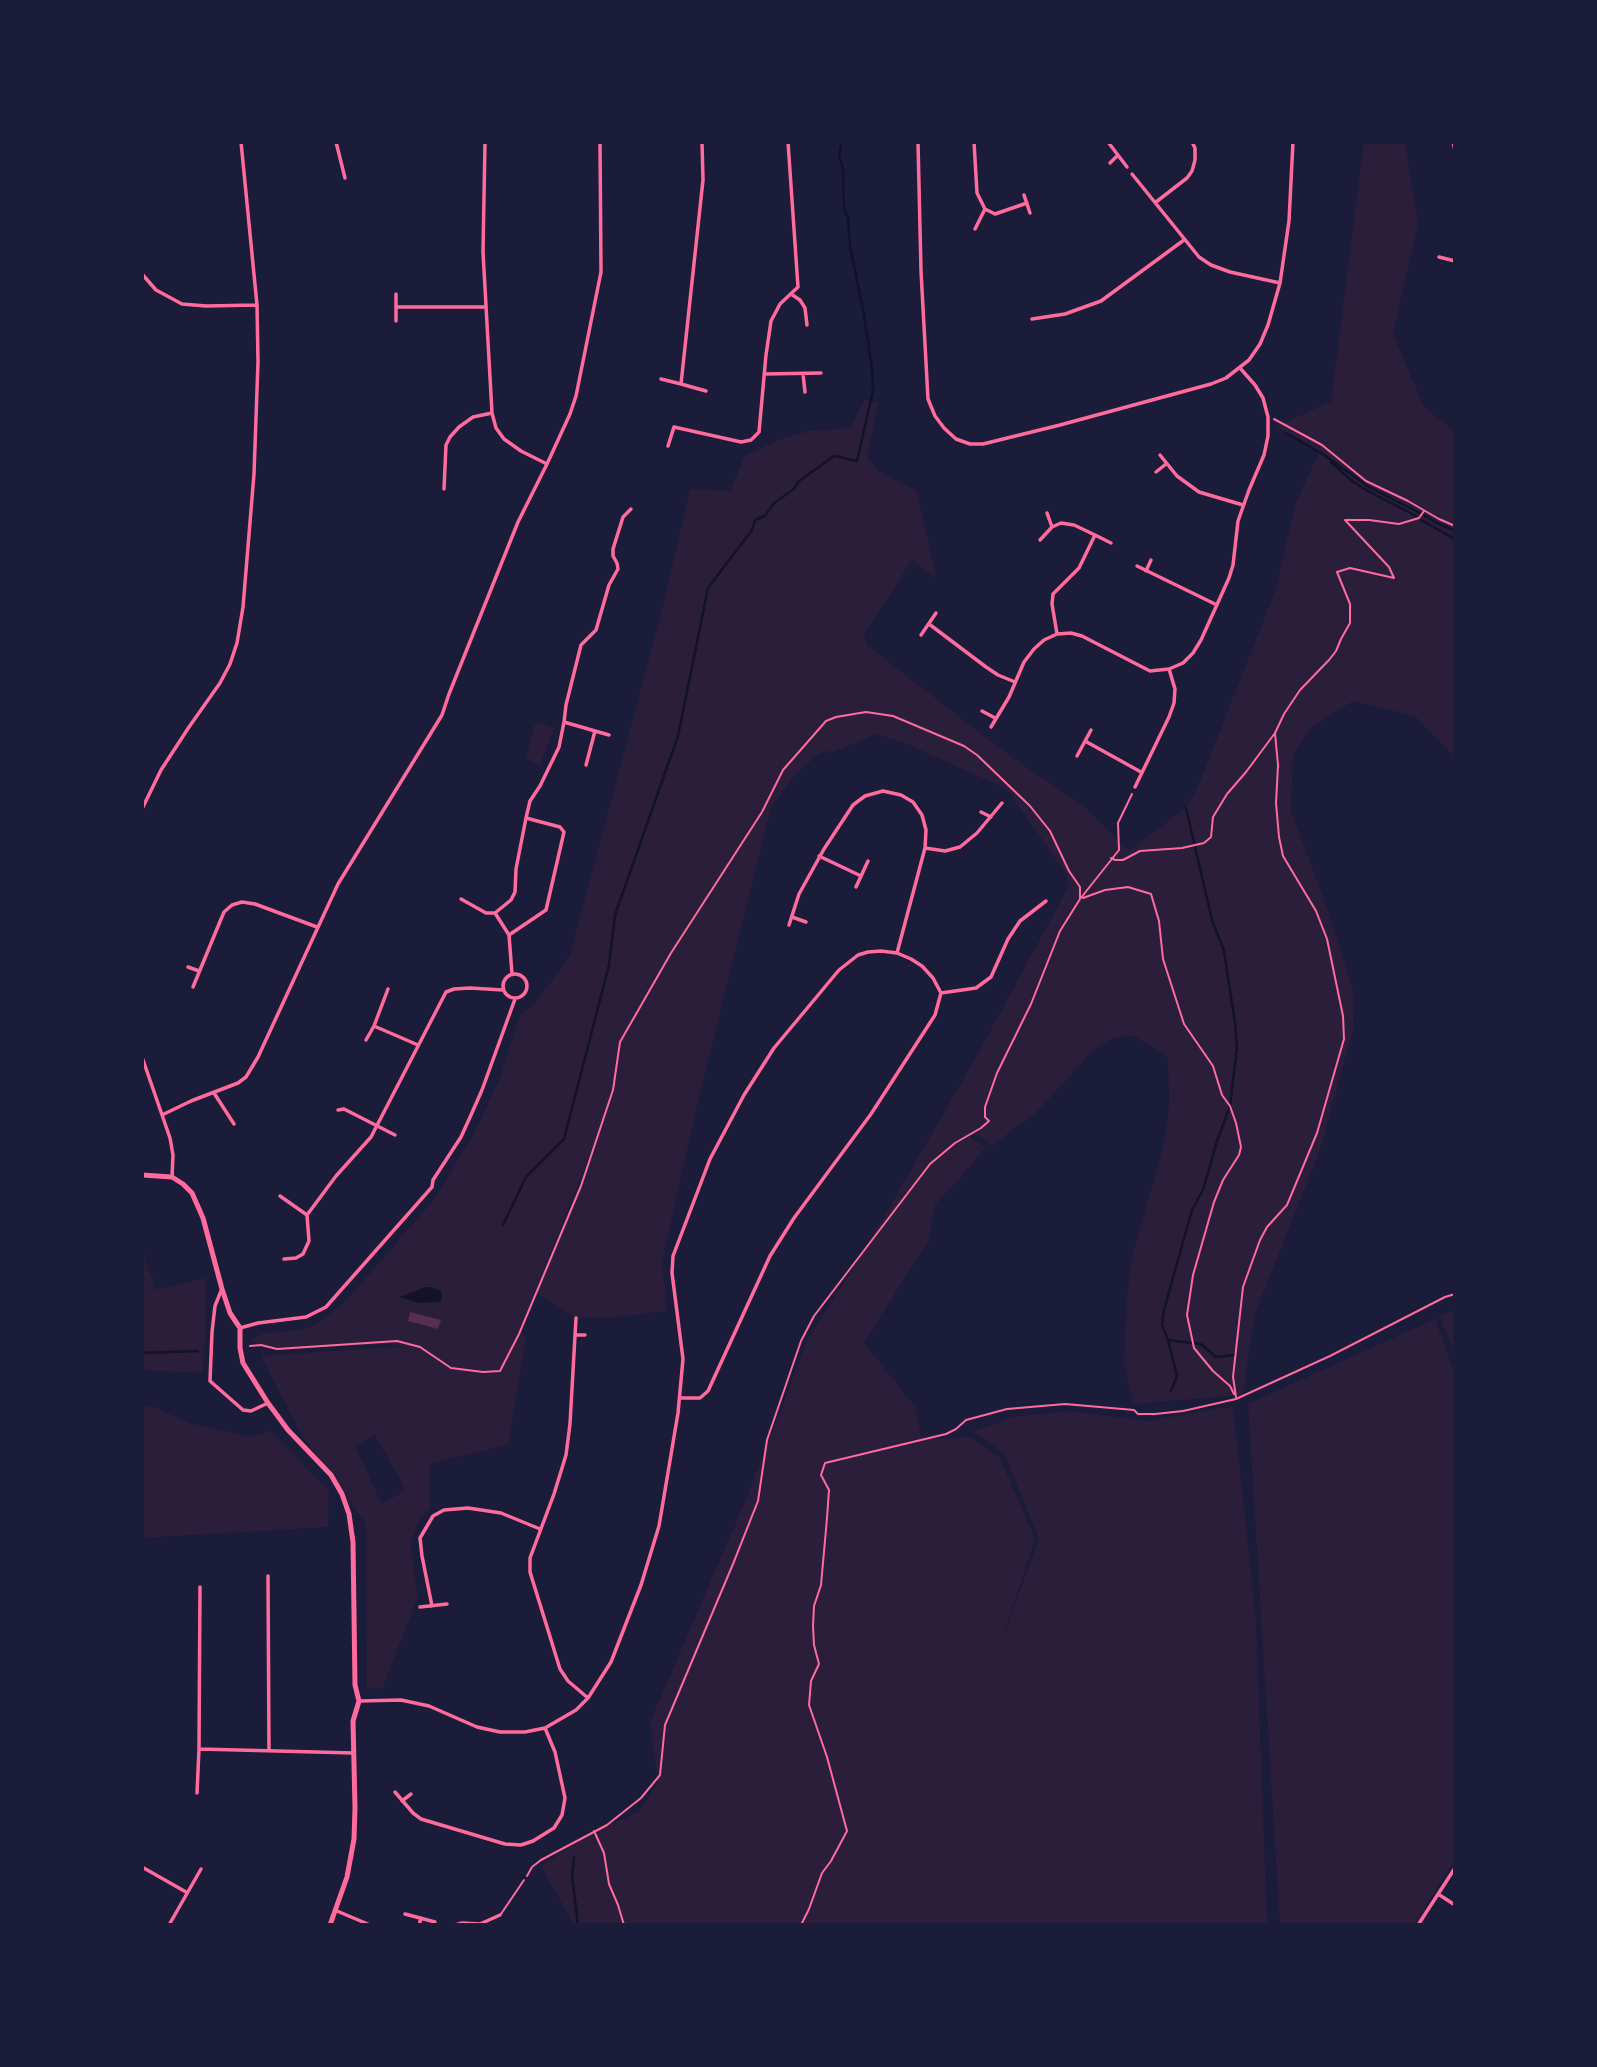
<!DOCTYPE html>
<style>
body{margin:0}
#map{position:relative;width:1597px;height:2067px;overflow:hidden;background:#1b1b3a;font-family:Poppins,sans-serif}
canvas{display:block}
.frame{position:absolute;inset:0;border:144px solid #1b1b3a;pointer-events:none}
</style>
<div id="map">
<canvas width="1597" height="2067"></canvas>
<div class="frame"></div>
</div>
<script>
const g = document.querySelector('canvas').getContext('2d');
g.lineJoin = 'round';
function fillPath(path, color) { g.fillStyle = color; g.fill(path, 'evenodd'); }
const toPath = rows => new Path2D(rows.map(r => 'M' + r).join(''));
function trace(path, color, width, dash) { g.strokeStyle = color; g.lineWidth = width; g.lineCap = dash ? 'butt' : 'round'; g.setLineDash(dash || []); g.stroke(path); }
fillPath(toPath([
 [1364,142,1405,142,1418,224,1393,334,1424,407,1455,432,1455,758,1415,716,1353,701,1309,729,1293,756,1291,811,1328,910,1354,993,1353,1029,1320,1150,1254,1316,1243,1395,1133,1404,1124,1363,1127,1297,1132,1257,1161,1155,1168,1119,1169,1097,1168,1057,1134,1036,1116,1037,1094,1049,1039,1110,993,1145,975,1134,970,1137,986,1148,935,1205,929,1240,864,1342,915,1407,922,1440,970,1437,1000,1458,1035,1539,998,1651,1039,1539,1004,1453,973,1432,1013,1417,1071,1411,1147,1421,1233,1406,1256,1621,1267,1925,574,1925,541,1866,594,1831,639,1812,658,1783,650,1722,745,1502,808,1339,863,1253,975,1059,1069,886,1066,874,1007,789,907,744,877,734,831,753,831,750,819,754,794,775,771,808,701,1089,662,1261,667,1311,617,1317,576,1318,536,1293,593,1149,597,1149,593,1147,511,1350,521,1330,526,1340,508,1445,429,1464,430,1508,418,1523,410,1544,418,1597,382,1689,367,1688,366,1524,301,1434,261,1356,389,1347,411,1348,391,1344,277,1349,249,1341,261,1334,299,1330,315,1325,345,1302,432,1202,474,1134,501,1075,521,1013,535,1004,570,955,663,606,690,489,730,491,745,456,781,439,809,431,850,428,864,400,878,403,867,457,878,471,917,491,936,578,912,560,864,634,867,645,1006,753,1081,804,1129,851,1186,808,1197,789,1276,589,1295,505,1319,452,1276,426,1331,402],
 [375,1435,406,1490,382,1504,355,1446],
 [538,722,554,728,540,765,526,759,534,726],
 [142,1247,156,1290,206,1278,206,1332,202,1373,142,1370],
 [1455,1310,1455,1357,1440,1316],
 [1435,1319,1455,1374,1455,1862,1450,1867,1414,1925,1280,1925,1248,1404],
 [142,1405,159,1409,189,1423,251,1437,271,1431,329,1490,328,1527,142,1538]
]), '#2a1e3b');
fillPath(toPath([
 [426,1287,432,1287,441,1291,442,1296,440,1302,419,1303,400,1297]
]), '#12122b');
trace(toPath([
 [1286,433,1321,453],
 [1320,452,1369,487,1422,514,1437,523,1455,531],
 [1331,462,1352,481,1368,491,1416,516],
 [1421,520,1455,539],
 [503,1225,526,1177,564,1139,609,965,615,915,678,736,708,588,752,530,755,520,765,516,774,503,794,489,799,481,834,456,857,461,873,391,872,368,864,315,850,246,848,218,844,208,843,169,839,155,841,146],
 [1168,1340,1201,1344,1216,1357,1234,1355],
 [142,1353,198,1351],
 [1171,1391,1177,1376,1168,1340,1162,1325,1164,1310,1192,1210,1203,1190,1217,1141,1230,1106,1237,1048,1235,1023,1224,951,1212,920,1186,808],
 [574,1857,572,1875,578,1925]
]), '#12122b', 2.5);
fillPath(toPath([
 [410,1312,441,1320,438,1329,408,1321]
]), '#542f53');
trace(toPath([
 [1274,419,1322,445,1366,481,1408,501,1439,519,1455,526],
 [1275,733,1284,714,1300,690,1329,660,1336,651,1341,639,1350,623,1350,604,1337,572,1350,568,1394,578,1389,567,1345,520,1369,520,1399,524,1419,518,1424,511],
 [1111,858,1115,860,1123,860,1140,851,1182,848,1204,843,1211,837,1213,817,1227,794,1246,772,1275,733,1278,765,1276,803,1279,837,1283,856,1316,911,1327,939,1343,1016,1344,1039,1317,1133,1287,1205,1267,1227,1260,1240,1243,1287,1233,1377,1236,1397],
 [1083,898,1105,890,1128,887,1151,894,1159,921,1163,959,1184,1024,1213,1066,1222,1095,1230,1106,1236,1123,1241,1147,1239,1155,1223,1180,1214,1202,1193,1275,1187,1315,1194,1348,1213,1371,1230,1386,1234,1394],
 [250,1346,261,1345,277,1349,397,1341,420,1347,451,1368,483,1372,500,1371,519,1334,581,1186,613,1090,620,1042,671,953,762,812,783,770,826,721,836,717,866,712,893,716,964,746,977,755,1030,806,1050,831,1069,871,1080,887,1080,899],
 [594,1831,604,1853,609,1884,618,1905,624,1925],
 [527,1876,532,1867,541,1860,607,1825,641,1798,660,1775,665,1725,733,1564,758,1501,767,1440,801,1341,814,1316,930,1164,955,1143,981,1128,989,1121,985,1117,985,1107,997,1073,1031,1004,1060,931,1080,899,1119,850,1118,823,1132,794],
 [801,1925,809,1909,822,1873,831,1861,847,1831,827,1757,809,1705,811,1681,819,1664,814,1645,813,1626,814,1606,821,1585,827,1518,829,1490,821,1475,825,1463,946,1434,956,1429,966,1420,1007,1409,1065,1404,1134,1410,1138,1414,1155,1414,1183,1411,1236,1399,1330,1356,1445,1297,1455,1294]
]), '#ff6b9d', 2);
trace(toPath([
 [501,1914,524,1880]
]), '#ff6b9d', 2);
trace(toPath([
 [336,142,345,178],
 [485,142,483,252,492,413,496,428,504,439,521,451,547,464],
 [702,142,703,180,681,384,706,391],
 [918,142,921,271,928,399,935,416,944,428,956,439,970,444,983,444,1060,425,1211,384,1226,378,1249,360,1260,344,1268,325,1280,283,1289,221,1293,142],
 [974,142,977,193,985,209,995,214,1027,203],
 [1108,142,1127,167],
 [1453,142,1455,150],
 [1110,163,1118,155],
 [1132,174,1199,257,1211,265,1230,272,1280,283],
 [1024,195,1030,213],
 [1156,202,1187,178,1192,171,1195,160,1195,148,1192,142],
 [975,229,985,209],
 [1439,257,1455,261],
 [142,274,156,290,182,304,206,306,257,305],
 [396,294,396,307,485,307],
 [791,294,800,300,805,308,807,325],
 [1032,319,1065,314,1101,301,1184,240],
 [396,321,396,307],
 [764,374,821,373],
 [803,374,805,392],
 [661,379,681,384],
 [668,446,674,427,741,442,751,440,759,432,766,355,771,321,780,304,798,287,788,142],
 [1160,455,1177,476,1199,492,1243,505],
 [1156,472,1166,464],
 [444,489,446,445,450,437,459,427,473,417,492,413],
 [1047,513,1052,527],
 [1095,535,1111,543],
 [1040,540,1052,527,1061,523,1074,525,1095,535,1079,568,1053,594,1052,604,1057,634],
 [1137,566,1217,605],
 [1146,571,1151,560],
 [929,624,986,667,998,675,1015,682],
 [921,635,936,613],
 [982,711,995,718],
 [564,722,595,731,586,765],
 [991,727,1009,697,1024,662,1034,649,1044,640,1057,634,1071,633,1082,636,1150,671,1169,669,1183,663,1193,653,1201,640,1229,578,1233,565,1238,521,1249,490,1264,455,1268,436,1268,417,1263,398,1255,385,1240,368],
 [595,731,609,735],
 [1085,741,1141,772],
 [1077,756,1091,730],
 [1135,787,1169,717,1174,703,1175,689,1169,669],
 [142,809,161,770,189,727,220,683,230,664,237,643,243,607,254,474,258,362,257,305,241,142],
 [981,812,991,817],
 [925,848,945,851,960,847,977,833,1002,803],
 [819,856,861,876],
 [856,887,868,861],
 [461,899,486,913,495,913],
 [792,917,806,922],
 [789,925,799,894,824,849,853,805,865,796,883,791,901,795,913,802,922,815,926,830,925,848,897,953],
 [509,935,495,913,511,900,515,892,516,869,526,818],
 [188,967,199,971],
 '503 986a12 12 0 1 1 24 0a12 12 0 1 1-24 0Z',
 [512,974,509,935,546,910,564,832,560,827,526,818,530,801,540,786,559,747,564,722,566,705,581,645,596,630,609,585,618,569,617,563,613,556,613,549,623,517,631,509],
 [193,987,219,924,224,912,232,905,242,902,255,904,317,927],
 [388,989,374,1026,418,1045],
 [941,993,976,988,991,977,1008,939,1020,921,1046,901],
 [366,1040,374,1026],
 [142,1057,170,1138,173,1155,172,1177],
 [214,1093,234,1124],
 [338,1110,344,1109,395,1135],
 [162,1115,191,1101,238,1083,246,1077,258,1057,338,884,442,715,449,694,518,522,547,464,570,414,576,396,601,272,600,142],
 [280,1196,307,1215],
 [284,1259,296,1258,303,1254,309,1241,307,1215,336,1176,371,1137,446,992,454,989,470,988,503,990],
 [221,1291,215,1306,212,1332,210,1381,243,1410,251,1411,268,1403],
 [576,1318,570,1424,566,1455,554,1494,530,1558,530,1572,560,1669,568,1681,588,1698],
 [240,1328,258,1323,306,1317,326,1307,432,1187,433,1180,461,1137,471,1115,482,1090,515,999],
 [575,1335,585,1335],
 [268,1576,269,1751],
 [200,1587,199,1749,354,1753],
 [432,1606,422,1556,420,1538,433,1516,444,1510,468,1508,501,1513,540,1529],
 [420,1607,447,1604],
 [359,1701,401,1700,429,1706,477,1727,500,1732,525,1732,545,1728,576,1710,588,1698,611,1662,641,1585,659,1526,678,1413,683,1359,672,1273,673,1256,710,1159,744,1095,774,1048,839,970,858,955,868,952,881,951,897,953,911,959,922,966,933,978,941,993,935,1015,871,1114,794,1218,770,1256,708,1391,700,1398,680,1398],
 [395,1792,413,1813,421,1819,505,1844,521,1845,533,1841,554,1828,562,1815,565,1798,555,1752,545,1728],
 [197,1793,199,1749],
 [402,1801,411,1794],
 [142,1867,186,1892],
 [1438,1894,1455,1905],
 [337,1911,370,1925],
 [405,1914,435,1922],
 [169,1925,201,1869],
 [419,1925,421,1918],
 [455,1925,462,1923,480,1924,500,1915],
 [1418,1925,1455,1868]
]), '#ff6b9d', 3.5);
trace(toPath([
 [142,1175,172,1177,183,1184,192,1193,203,1218,222,1289,230,1313,240,1328,240,1348,243,1363,268,1403,288,1430,331,1475,342,1494,349,1514,353,1542,355,1685,359,1701,353,1721,355,1808,354,1839,347,1877,330,1925]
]), '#ff6b9d', 5);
</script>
